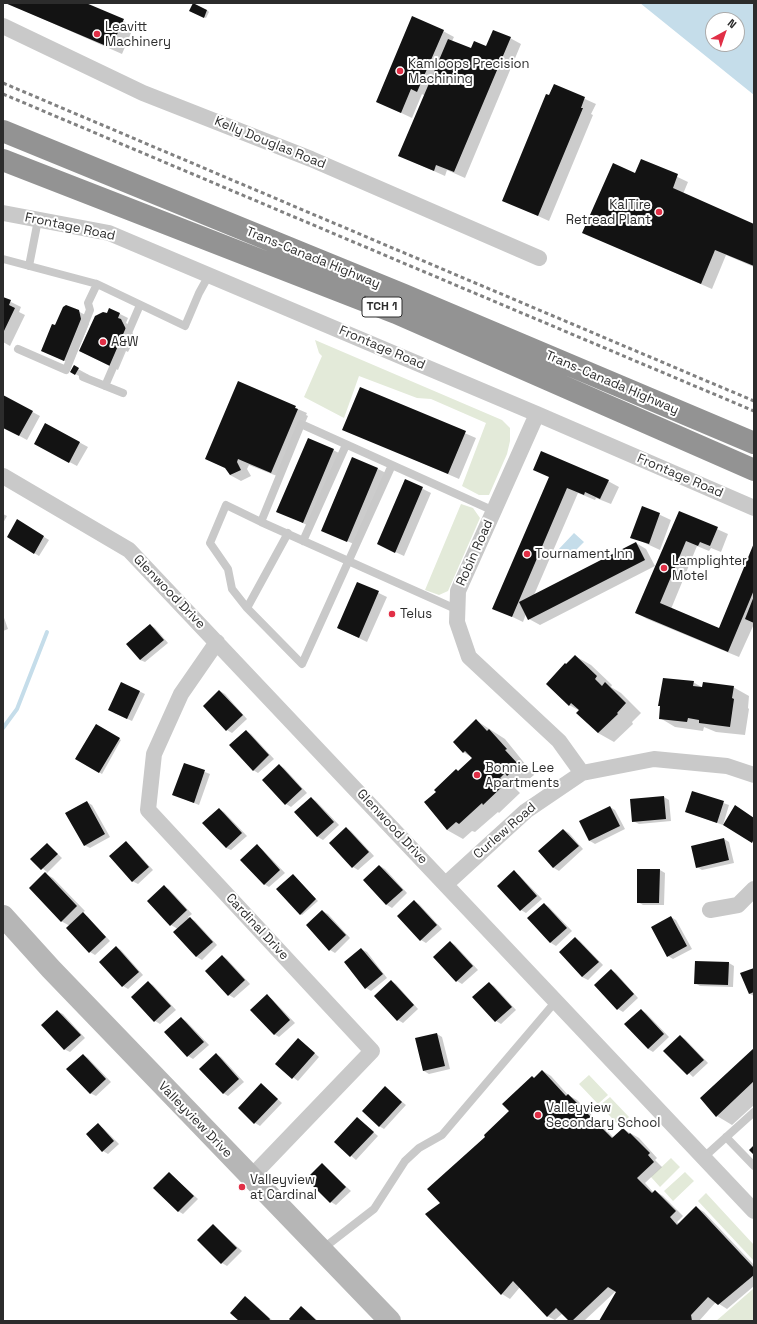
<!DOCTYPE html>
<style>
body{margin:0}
#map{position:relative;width:757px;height:1324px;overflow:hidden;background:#fff;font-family:"Space Grotesk",sans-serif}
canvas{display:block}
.frame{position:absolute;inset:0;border:4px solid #2c2c2c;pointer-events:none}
.north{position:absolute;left:705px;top:12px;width:40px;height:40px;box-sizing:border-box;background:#fff;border:1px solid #ababab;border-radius:50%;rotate:40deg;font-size:11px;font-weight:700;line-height:16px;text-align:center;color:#2c2c2c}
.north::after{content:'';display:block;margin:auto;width:14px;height:18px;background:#e12f46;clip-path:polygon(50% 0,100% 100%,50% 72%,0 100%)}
</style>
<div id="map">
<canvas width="757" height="1324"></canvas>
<div class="frame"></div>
<div class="north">N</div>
</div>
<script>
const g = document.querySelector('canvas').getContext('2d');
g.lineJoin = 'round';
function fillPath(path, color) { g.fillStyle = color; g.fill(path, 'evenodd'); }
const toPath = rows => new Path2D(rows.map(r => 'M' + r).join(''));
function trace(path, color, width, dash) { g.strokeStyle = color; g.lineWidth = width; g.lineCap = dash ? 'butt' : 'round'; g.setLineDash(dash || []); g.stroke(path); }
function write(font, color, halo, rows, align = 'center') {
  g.font = font + ' "Space Grotesk",sans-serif'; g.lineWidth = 4; g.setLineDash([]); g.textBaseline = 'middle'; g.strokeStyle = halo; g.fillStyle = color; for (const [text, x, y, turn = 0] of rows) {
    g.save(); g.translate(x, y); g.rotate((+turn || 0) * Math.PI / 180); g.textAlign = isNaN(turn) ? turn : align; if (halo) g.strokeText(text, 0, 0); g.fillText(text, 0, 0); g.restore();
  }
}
fillPath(toPath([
 [315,340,502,420,510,428,510,441,507,454,489,495,479,495,462,486,486,423,431,399,417,398,359,376,344,418,304,397,322,356,319,353],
 [461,504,473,508,480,518,448,591,439,595,425,590],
 [589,1075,608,1095,598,1104,579,1084],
 [610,1097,629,1117,619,1126,600,1105],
 [671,1158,680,1167,660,1187,651,1177],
 [685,1172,694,1181,673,1201,664,1191],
 [706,1193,754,1245,754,1261,698,1201],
 [753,1289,754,1321,716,1321,723,1315]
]), '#e3ead9');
fillPath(toPath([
 [640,3,754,3,754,95],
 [713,20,737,20,737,44,713,44],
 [574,533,584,542,566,560,557,551]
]), '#c5ddea');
fillPath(toPath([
 [7,3,84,3,134,26,122,54],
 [207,10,209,12,206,18,192,12],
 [443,31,454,37,452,41,471,50,487,47,510,38,521,44,465,178,447,170,445,176,400,156,425,96,422,94,412,118,378,102],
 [554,85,596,104,591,114,593,115,549,221,503,200],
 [642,160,688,182,683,194,754,225,754,267,726,255,712,289,584,233,636,174],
 [3,298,21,307,19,312,25,315,10,346,3,342],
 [110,309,128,318,126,323,129,325,133,334,131,340,133,342,128,352,126,351,118,370,80,351],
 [78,311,87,316,89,324,72,364,42,351,56,326],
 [78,369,89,375,86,380,72,372],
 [238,383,307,413,306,415,308,416,282,478,249,465,247,469,251,476,241,481,230,475,227,469,207,459],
 [361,388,476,438,459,479,344,429],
 [3,396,40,416,27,440,3,427],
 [46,424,88,447,77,466,43,448],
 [333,450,341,454,311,527,278,511],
 [378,469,386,473,356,545,322,530],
 [545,475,608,481,619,487,611,504,596,498,595,500,578,493,534,595,636,543,646,549,655,566,540,625,529,619,526,614,523,622,494,608,550,477],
 [405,480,431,493,404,556,378,544],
 [643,507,671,520,660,550,632,537],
 [679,512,728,534,721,552,711,548,709,551,697,546,671,609,719,629,754,546,754,624,739,657,647,619,637,613],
 [3,514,7,516,3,523],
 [18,521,49,540,39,556,8,537],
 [358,583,387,597,367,642,338,628],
 [3,615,8,629,3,631],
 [150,625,155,628,168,643,145,662,140,660],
 [575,656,591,665,612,685,611,687,621,693,641,713,632,722,633,724,614,742,598,733,580,711,569,705,566,665],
 [693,682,703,688,733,687,749,696,748,708,749,709,745,735,716,732,704,727,703,731,675,727,660,718],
 [122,683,145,694,132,721,114,713],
 [220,691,225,694,247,719,232,733,227,730],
 [477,721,505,739,534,775,523,784,520,782,515,788,520,793,499,813,498,812,475,832,472,831,463,839,447,830,426,802,473,758,463,752],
 [97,726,121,740,102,774,77,759],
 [246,731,251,734,274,759,258,773,253,770],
 [184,764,210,774,199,805,174,795],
 [279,765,284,768,307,793,291,807,286,804],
 [692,792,729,805,723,825,686,812],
 [664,797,669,800,671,821,639,824,633,821],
 [311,798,316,801,339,825,323,840,318,837,296,812],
 [87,802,92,805,110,837,90,848,84,845],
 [610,807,615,810,625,829,595,844,590,841,581,821],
 [219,809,224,812,247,836,231,850,226,848],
 [346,828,351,831,374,856,358,870,353,867],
 [564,830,569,833,583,849,559,871,554,868,539,851],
 [724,839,729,842,734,863,702,870,697,867],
 [126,843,131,846,153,870,138,884,132,881],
 [47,844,62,858,46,874,53,878,85,911,82,913,88,917,110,941,95,955,90,952,70,926,61,921,30,888,47,872,32,859],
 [257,846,262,849,285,873,269,887,264,884],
 [380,866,385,869,407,893,392,908,387,905,364,880],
 [660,870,665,873,664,905,643,905,638,902],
 [514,872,519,875,542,899,526,913,521,910,498,886],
 [293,875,318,901,302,915,300,914],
 [164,887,169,889,192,914,188,917,195,921,217,945,202,960,197,957,174,932,178,929,171,925],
 [414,901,419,904,442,929,426,943,421,940,399,916],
 [544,904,549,907,572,931,556,946,551,943,529,918],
 [322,911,328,914,350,938,335,953,330,950],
 [671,917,676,920,692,949,673,959,668,956],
 [575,938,580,941,603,965,588,980,582,977,560,952],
 [450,942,455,945,478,970,462,984,457,981],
 [116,947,121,950,143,975,128,989,123,986],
 [361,949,367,952,387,978,371,991,366,988],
 [222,956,227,959,250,984,234,998,229,995],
 [729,963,734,966,733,987,700,986,695,983],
 [754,969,754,996,750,994],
 [611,970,616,973,638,998,623,1012,618,1009],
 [391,981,396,984,418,1009,403,1023,398,1020],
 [148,982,153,985,176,1010,160,1024,155,1021],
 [489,983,494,986,516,1010,501,1024,496,1021,473,997],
 [267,996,272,999,295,1023,279,1037,274,1034],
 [641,1010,646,1013,669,1037,653,1052,648,1049],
 [57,1011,63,1014,85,1038,70,1052,64,1049],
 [181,1018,186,1021,209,1045,193,1059,188,1056,165,1032],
 [437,1034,442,1037,450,1069,429,1074,424,1071],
 [680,1036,685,1039,708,1063,693,1077,665,1051],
 [303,1043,319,1057,298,1081,276,1064],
 [754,1050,754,1105,732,1125,717,1116],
 [216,1054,221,1057,244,1082,228,1096,223,1093],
 [83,1055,88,1058,111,1082,96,1096,90,1093],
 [543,1071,551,1076,568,1095,577,1100,614,1138,623,1129,639,1138,657,1158,655,1160,662,1167,645,1183,654,1193,655,1191,663,1196,683,1216,677,1222,679,1224,696,1207,704,1212,754,1265,754,1286,727,1309,716,1302,699,1321,600,1321,618,1292,616,1291,584,1321,570,1321,563,1313,555,1320,547,1316,520,1287,510,1299,502,1294,442,1203,486,1137,511,1111,535,1079],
 [262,1085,282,1103,260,1126,255,1123],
 [385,1088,406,1105,384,1129,379,1126],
 [357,1118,378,1136,356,1160,335,1142],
 [98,1125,103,1128,119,1144,108,1154,103,1151],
 [322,1164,351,1191,336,1205,331,1202],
 [169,1173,198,1199,183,1214,178,1211],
 [213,1225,242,1251,227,1266,222,1263],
 [245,1297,250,1300,273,1321,240,1321],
 [301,1307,306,1310,318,1321,292,1321]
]), '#0003');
trace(toPath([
 [3,728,17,709,47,632]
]), '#c5ddea', 4);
fillPath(toPath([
 [5,3,86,3,124,19,111,48],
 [193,3,207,10,204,18,189,11],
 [412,16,444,30,417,92,411,89,401,113,376,102],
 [493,30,511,37,454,172,436,165,434,171,398,156,448,39,471,48,474,41,486,46],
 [554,84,585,97,581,108,583,108,538,216,502,201,546,94,549,95],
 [641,159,678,174,673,188,754,224,754,266,715,250,701,284,582,233,613,163,635,173],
 [3,297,11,300,9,305,15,308,3,333],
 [66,305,79,310,81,319,64,361,41,351,52,324,55,325,63,307],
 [109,308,120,313,118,318,121,319,126,329,110,366,79,351,95,316,103,312,107,313],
 [74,365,79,368,75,375,70,372],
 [238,381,296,406,295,408,298,409,271,473,238,459,237,462,241,470,230,475,225,468,205,459],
 [360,387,466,431,448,474,342,430],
 [3,395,33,411,19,436,3,428],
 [45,423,80,442,69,463,34,444],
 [308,438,334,449,303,523,276,512],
 [541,451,609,480,600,499,585,492,584,495,567,488,512,617,492,609,549,477,533,470],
 [352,457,378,468,347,542,321,531],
 [405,479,423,487,395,553,377,544],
 [642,506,660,513,649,544,630,538],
 [679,511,718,527,710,546,700,542,698,546,686,541,660,603,719,628,754,543,754,590,728,652,635,613],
 [17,519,44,536,34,554,7,537],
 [636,542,645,560,528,620,519,602],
 [357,582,379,591,359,638,337,628],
 [754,596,754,623,745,619],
 [150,624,164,640,140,660,126,644],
 [575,655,597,676,595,679,602,686,605,682,626,703,617,713,618,714,598,733,576,713,579,710,571,703,569,706,546,684,565,663,566,664],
 [663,678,694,681,693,686,702,687,703,682,734,686,732,698,734,699,730,727,699,723,699,720,688,718,687,722,659,719,660,706,658,706],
 [121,682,140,691,127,719,108,710],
 [219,690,243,715,226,731,203,706],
 [476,719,487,731,489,729,507,749,505,750,519,765,507,776,505,773,500,778,505,784,483,805,482,803,459,824,456,822,447,830,424,802,436,792,434,790,456,769,458,771,472,758,465,751,463,753,453,742],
 [96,724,120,738,99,773,75,759],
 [246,730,269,755,253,771,229,745],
 [184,763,205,770,194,803,172,795],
 [279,764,302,789,285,805,262,780],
 [692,791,724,801,717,823,685,812],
 [664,796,666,819,632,822,630,799],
 [311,797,334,822,317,837,294,812],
 [87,801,105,834,84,846,65,813],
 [735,805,754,818,754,839,752,843,723,825],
 [610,806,620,826,589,841,579,821],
 [219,808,242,833,226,848,202,823],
 [346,827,369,852,352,868,329,843],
 [563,829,579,846,553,868,538,851],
 [724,838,729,860,696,868,691,846],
 [126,841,149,867,132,882,109,856],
 [47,843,58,854,41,870,30,859],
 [257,844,280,870,264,885,240,860],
 [379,865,403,890,386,905,363,880],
 [637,869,660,869,659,903,637,903],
 [514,870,537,896,520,911,497,886],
 [45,872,77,906,61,922,29,888],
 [293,874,316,899,300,915,276,889],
 [164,885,187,910,170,926,147,901],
 [414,900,437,925,420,941,397,916],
 [544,903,567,928,550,943,527,918],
 [322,910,346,935,329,951,306,925],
 [83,912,106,937,89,953,66,928],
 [671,916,687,946,667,957,651,927],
 [190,917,213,942,196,957,173,932],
 [575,937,599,962,582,977,559,952],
 [450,941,473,966,456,982,433,957],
 [116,946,139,972,122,987,99,962],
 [361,948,383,974,365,989,344,962],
 [222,955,245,980,228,996,205,971],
 [695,961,729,962,728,985,694,984],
 [754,968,754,992,749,994,740,973],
 [611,969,634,994,617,1010,594,985],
 [391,980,414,1005,397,1021,374,996],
 [148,981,171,1006,154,1022,131,997],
 [489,982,512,1007,495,1022,472,997],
 [267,994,290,1020,274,1035,250,1010],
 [641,1009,664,1034,648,1049,624,1024],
 [57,1010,81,1035,64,1050,41,1025],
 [181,1017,204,1042,187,1057,164,1032],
 [437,1033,445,1066,423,1071,415,1038],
 [680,1035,704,1060,687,1075,663,1051],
 [298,1038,315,1053,292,1079,275,1064],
 [754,1048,754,1081,716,1117,700,1098],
 [216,1053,239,1079,223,1094,199,1069],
 [83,1054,106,1079,90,1094,66,1069],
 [542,1070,566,1096,568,1094,612,1138,623,1128,629,1134,630,1133,650,1153,648,1155,654,1162,637,1178,652,1193,655,1190,676,1211,670,1217,677,1225,696,1206,754,1268,754,1275,718,1305,708,1297,691,1315,692,1321,599,1321,616,1292,608,1287,572,1321,569,1321,556,1308,547,1317,513,1281,501,1295,425,1214,440,1203,427,1189,485,1137,484,1135,509,1111,502,1104,532,1076,534,1078],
 [261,1083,278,1099,254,1124,238,1108],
 [385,1086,402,1102,379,1127,362,1111],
 [357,1117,374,1132,350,1157,334,1142],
 [98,1123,114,1141,102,1152,86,1134],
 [754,1145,754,1155,749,1150],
 [322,1163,346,1187,330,1203,306,1179],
 [169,1172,194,1196,178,1212,153,1188],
 [213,1224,237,1248,221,1264,197,1240],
 [245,1296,270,1319,269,1321,239,1321,230,1313],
 [301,1306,317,1321,291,1321,289,1319]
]), '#131313');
trace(toPath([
 [3,259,97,284,185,326,199,293,209,275],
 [29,266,38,220],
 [18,349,66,370,90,310,88,303,97,284],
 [83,377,123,393],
 [105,386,140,305],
 [288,533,247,608,302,664,392,465],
 [303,541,346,445],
 [247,608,232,589,228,569,210,543,226,505,261,522],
 [458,610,261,522,301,424,494,511],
 [726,1137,754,1166],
 [703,1158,754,1112],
 [321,1250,374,1209,405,1161,419,1148,442,1135,556,1001]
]), '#c9c9c9', 8);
trace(toPath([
 [3,26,143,93,311,159,539,258],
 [3,213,109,233,537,414,754,508],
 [537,414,458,591,457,622,469,657,559,741,582,773],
 [3,476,129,550,754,1211],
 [217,642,181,694,154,754,148,810,372,1051,251,1177],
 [446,884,526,811,582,773,654,759,727,766,754,775],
 [710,910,738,905,754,889]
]), '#c9c9c9', 16);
trace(toPath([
 [3,916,51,969,390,1321]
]), '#b6b6b6', 22);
trace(toPath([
 [3,131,404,295,754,443],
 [3,160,396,313,754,470]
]), '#939393', 22);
trace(toPath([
 [3,83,754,401],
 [3,94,754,411]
]), '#818181', 3, [4, 3]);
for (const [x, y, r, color] of [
 [97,34,4,"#e12f46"],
 [400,71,4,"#e12f46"],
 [659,212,4,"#e12f46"],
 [103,342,4,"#e12f46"],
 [527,554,4,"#e12f46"],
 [664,568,4,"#e12f46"],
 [392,614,4,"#e12f46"],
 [477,775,4,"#e12f46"],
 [538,1115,4,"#e12f46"],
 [242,1187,4,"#e12f46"]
]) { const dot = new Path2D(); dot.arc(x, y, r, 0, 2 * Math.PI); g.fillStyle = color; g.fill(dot); trace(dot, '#fff', 1.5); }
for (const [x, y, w] of [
 [382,307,40]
]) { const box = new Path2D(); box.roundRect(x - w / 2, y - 10, w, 20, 3); g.fillStyle = '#fff'; g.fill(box); trace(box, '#2c2c2c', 1); }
write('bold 12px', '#2c2c2c', null, [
 ["TCH 1",382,307]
]);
write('13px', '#2c2c2c', '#fff', [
 ["Leavitt",105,27],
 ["Machinery",105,42],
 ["Kamloops Precision",408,64],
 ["Machining",408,79],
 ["KalTire",651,205,"right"],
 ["Retread Plant",651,220,"right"],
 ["A&W",111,342],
 ["Tournament Inn",535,554],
 ["Lamplighter",672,561],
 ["Motel",672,576],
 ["Telus",400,614],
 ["Bonnie Lee",485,768],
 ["Apartments",485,783],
 ["Valleyview",546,1108],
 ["Secondary School",546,1123],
 ["Valleyview",250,1180],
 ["at Cardinal",250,1195]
], 'left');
write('13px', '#2c2c2c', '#fff', [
 ["Kelly Douglas Road",270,143,22],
 ["Frontage Road",70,227,12],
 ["Trans-Canada Highway",313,258,22],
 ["Frontage Road",382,348,23],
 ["Trans-Canada Highway",612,383,23],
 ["Frontage Road",680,476,23],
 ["Robin Road",475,553,-66],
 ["Glenwood Drive",169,592,46],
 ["Glenwood Drive",392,827,47],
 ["Curlew Road",505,831,-41],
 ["Cardinal Drive",257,927,47],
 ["Valleyview Drive",195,1120,46]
]);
</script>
